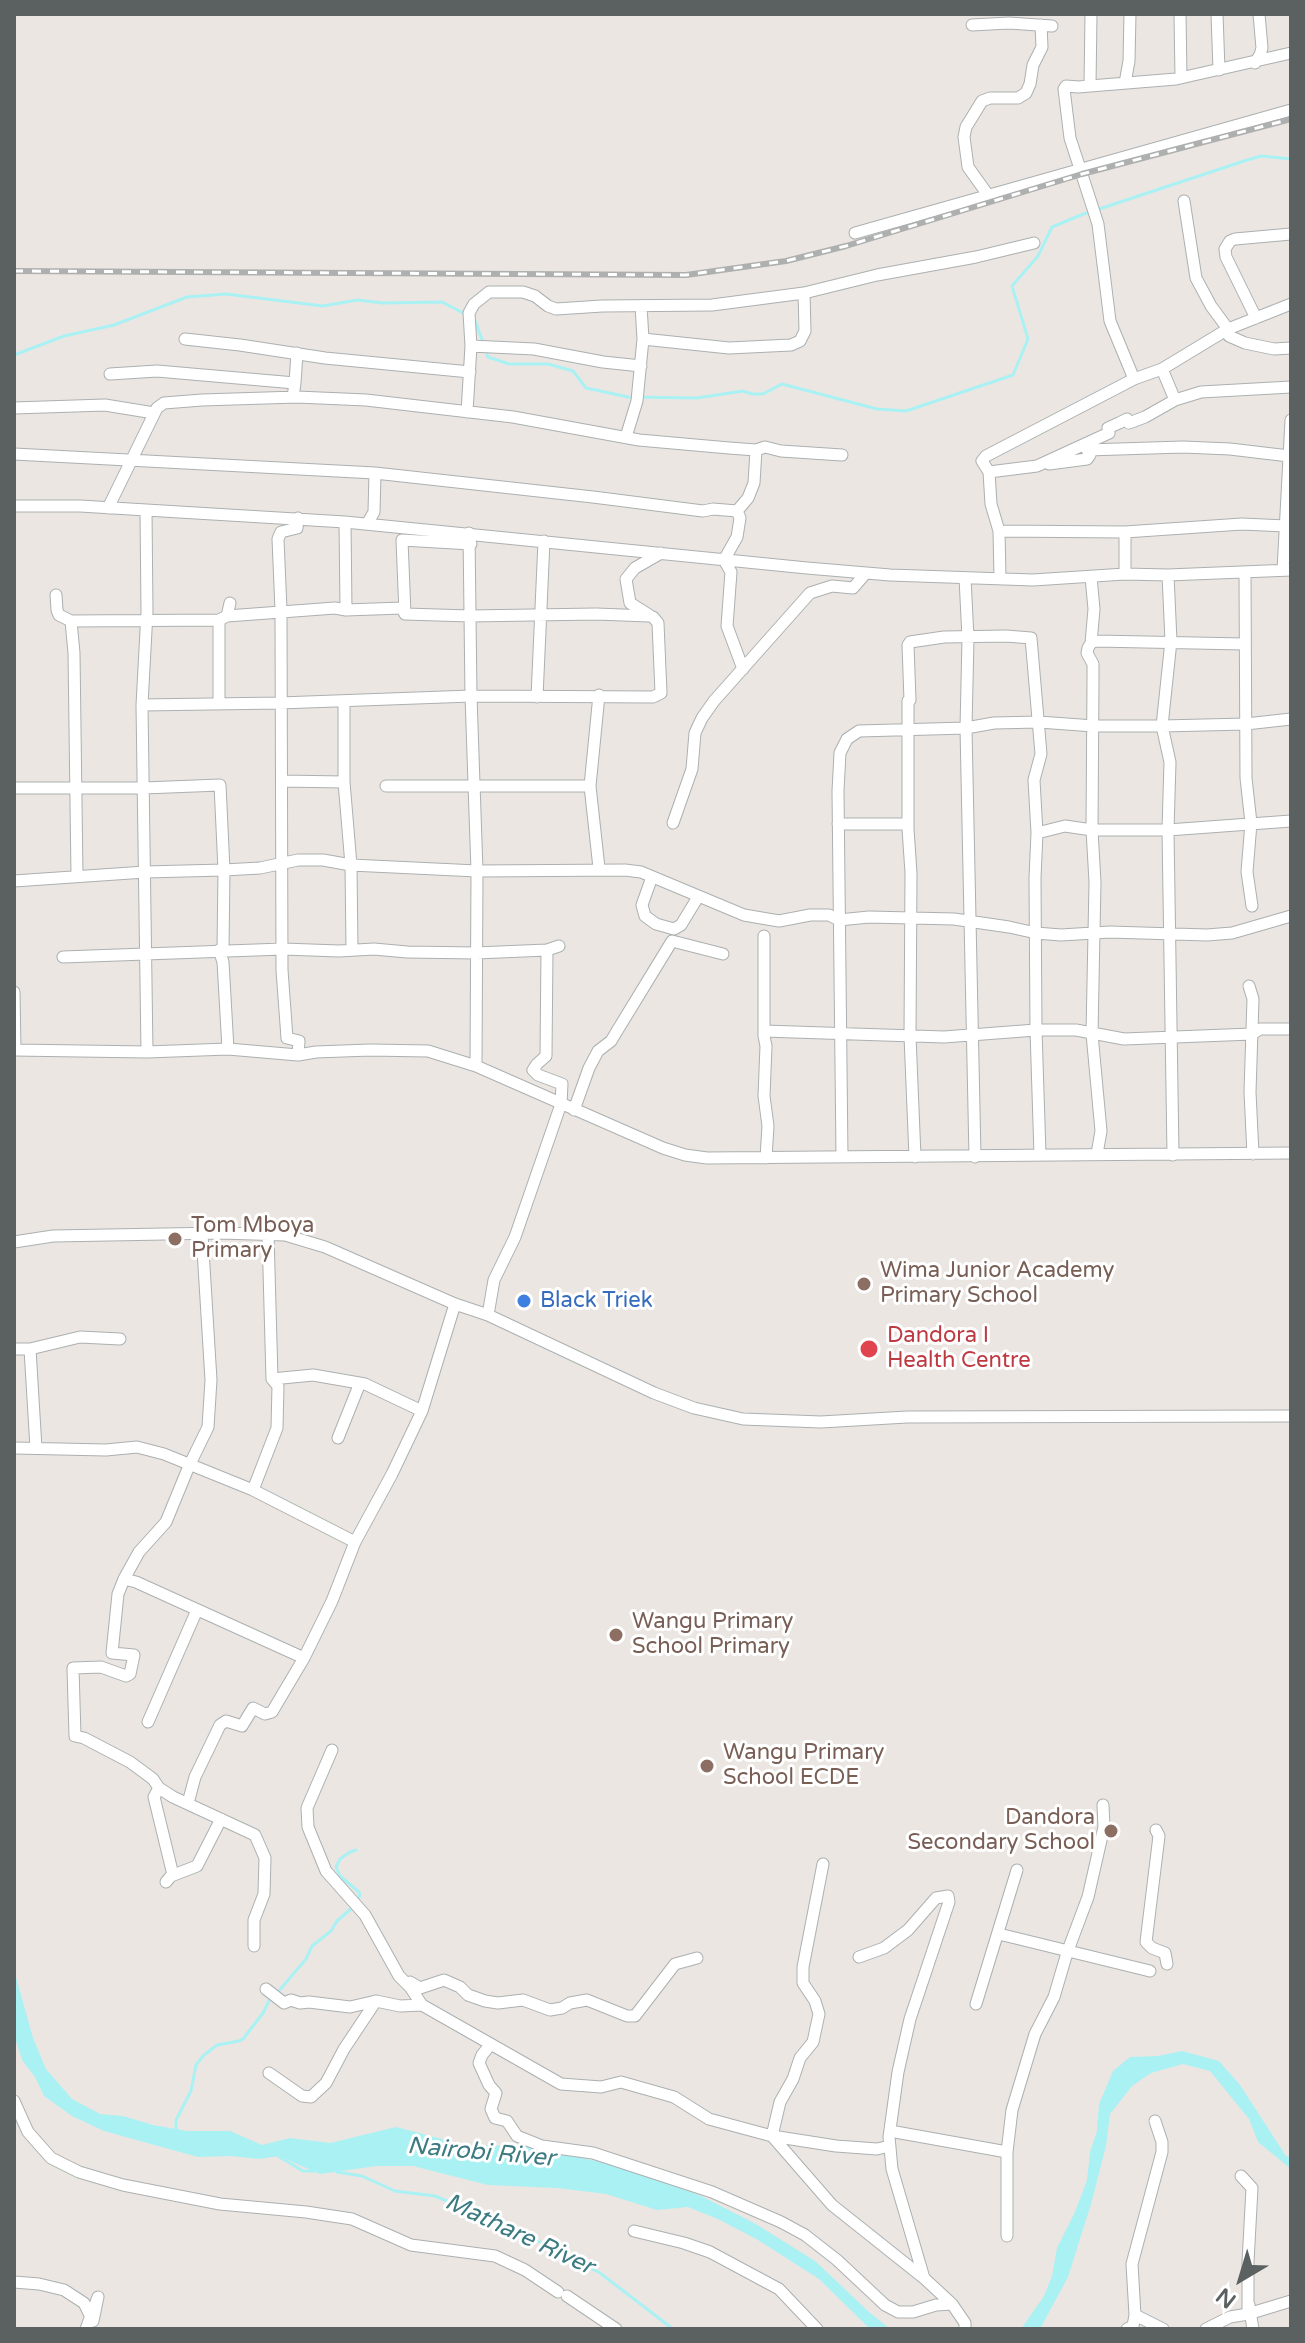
<!DOCTYPE html>
<style>
body{margin:0}
#map{position:relative;width:1305px;height:2343px;overflow:hidden;background:#ebe6e2;font-family:"Varela Round",sans-serif}
canvas{display:block}
.frame{position:absolute;inset:0;border:16px solid #5b6061;pointer-events:none}
.north{position:absolute;left:1201px;top:2239px;width:80px;height:80px;-webkit-text-stroke:6px #fff;paint-order:stroke;rotate:218deg;font-size:22px;font-weight:700;line-height:32px;text-align:center;color:#5b6061}
.north::after{content:'';display:block;margin:auto;width:28px;height:36px;background:#5b6061;clip-path:polygon(50% 0,100% 100%,50% 72%,0 100%)}
</style>
<div id="map">
<canvas width="1305" height="2343"></canvas>
<div class="frame"></div>
<div class="north">N</div>
</div>
<script>
const g = document.querySelector('canvas').getContext('2d');
g.lineJoin = 'round';
function fillPath(path, color) { g.fillStyle = color; g.fill(path, 'evenodd'); }
const toPath = rows => new Path2D(rows.map(r => 'M' + r).join(''));
function trace(path, color, width, dash) { g.strokeStyle = color; g.lineWidth = width; g.lineCap = dash ? 'butt' : 'round'; g.setLineDash(dash || []); g.stroke(path); }
function write(font, color, halo, rows, align = 'center') {
  g.font = font + ' "Varela Round",sans-serif'; g.lineWidth = 6; g.setLineDash([]); g.textBaseline = 'middle'; g.strokeStyle = halo; g.fillStyle = color; for (const [text, x, y, turn = 0] of rows) {
    g.save(); g.translate(x, y); g.rotate((+turn || 0) * Math.PI / 180); g.textAlign = isNaN(turn) ? turn : align; if (halo) g.strokeText(text, 0, 0); g.fillText(text, 0, 0); g.restore();
  }
}
fillPath(toPath([
 [14,1970,33,2038,46,2069,72,2099,100,2114,123,2116,153,2125,187,2131,230,2131,262,2145,290,2138,330,2143,396,2127,461,2144,530,2147,615,2165,699,2195,754,2223,815,2261,869,2312,890,2329,870,2329,819,2279,758,2240,718,2219,688,2207,657,2210,606,2194,557,2188,488,2185,413,2166,377,2166,320,2174,279,2156,259,2159,231,2156,198,2157,104,2131,72,2116,44,2096,35,2077,22,2060,15,2038],
 [1182,2051,1219,2061,1240,2085,1286,2156,1291,2157,1291,2169,1258,2142,1249,2119,1210,2071,1183,2064,1151,2073,1132,2086,1110,2114,1106,2146,1091,2204,1068,2277,1040,2329,1021,2329,1044,2296,1052,2276,1057,2248,1075,2212,1087,2180,1090,2152,1097,2131,1099,2104,1113,2071,1130,2057,1158,2056]
]), '#aaf1f4');
trace(toPath([
 [474,318,484,345],
 [486,352,488,357,509,364,548,364,573,371,586,388,628,397,697,398,743,391,752,394,763,394,782,384,877,409,906,411,1013,375,1028,339,1012,286,1038,256,1052,227,1081,215,1244,161,1261,156,1291,159],
 [14,355,64,336,114,325,187,297,226,294,323,306,357,300,383,303,442,302,467,315],
 [356,1850,350,1852,340,1859,336,1867,340,1876,359,1892,360,1894,358,1901],
 [277,1993,306,1959,312,1946,331,1931,337,1921,353,1907],
 [176,2131,176,2120,191,2091,196,2065,203,2056,217,2045,239,2041,243,2039,263,2013,271,1997],
 [278,2156,303,2171,314,2171],
 [337,2172,362,2176,395,2191,435,2196,513,2228,600,2273,673,2329]
]), '#aaf1f4', 3);
const minor = toPath([
 [1180,14,1181,78],
 [1217,14,1219,70],
 [972,25,1009,23,1052,26],
 [1255,63,1260,55,1262,48,1259,14],
 [1125,83,1129,61,1130,14],
 [1090,86,1091,14],
 [988,195,968,167,964,137,966,127,982,101,990,98,1018,98,1026,93,1030,84,1033,65,1042,47,1041,25],
 [1184,201,1196,278,1211,306,1228,329,1229,336,1245,343,1274,349,1291,348],
 [855,233,1291,110],
 [641,306,643,339],
 [1256,318,1226,257,1225,249,1230,241,1235,239,1291,234],
 [185,339,240,345,325,358,470,372],
 [471,346,534,349,603,362,641,366],
 [1162,369,1175,400],
 [110,374,157,371,295,383,293,397],
 [1134,379,1110,321,1098,224,1070,138,1064,89,1066,86,1078,87,1176,79,1291,53],
 [295,383,297,353],
 [14,408,105,405,154,413],
 [467,412,471,346,469,313,474,304,489,292,523,292,535,296,548,306,556,309,602,306,712,305,804,293,877,275,976,257,1034,243],
 [626,437,637,401,643,339,729,348,791,345,800,341,805,331,804,293],
 [1087,450,1183,447,1230,449,1289,456],
 [14,454,375,473,593,497,703,511,713,509,737,511,748,498,754,483,756,450],
 [1049,464,1087,459,1090,455,1086,445],
 [989,472,1037,466,1109,433,1108,428,1119,423,1127,419,1129,423,1145,417,1175,400,1201,392,1291,387],
 [14,506,80,506,345,522,807,568,890,575,1033,580,1125,574,1168,575,1291,570],
 [108,508,157,408,164,403,202,400,297,397,366,400,513,417,639,440,729,448,756,450,765,447,781,451,842,455],
 [146,510,147,612,142,705,147,1052],
 [737,511,740,518,737,537,724,560,731,572,727,626,743,669],
 [298,518,297,528,281,532,278,539,281,610,282,970,287,1038,299,1041,298,1055],
 [345,522,346,610],
 [367,524,374,512,375,473],
 [999,531,1125,532,1242,524,1286,526],
 [1125,532,1125,574],
 [469,533,471,696,477,871,476,1066],
 [1283,570,1291,420],
 [1245,573,1246,778,1251,823,1247,872,1252,906],
 [1168,575,1171,641,1162,726,1170,762,1168,830,1173,1155],
 [965,578,968,638,966,728,975,1157],
 [1000,578,999,531,991,504,989,472,982,461,986,456,1134,379,1162,369,1228,329,1291,304],
 [56,595,57,610,59,615,71,621,219,620,227,616,230,603],
 [405,614,402,540,471,544],
 [649,615,630,603,626,579,635,568,661,553],
 [71,621,74,653,77,876],
 [1091,643,1094,609,1091,577],
 [599,695,590,786,599,868],
 [537,697,544,541],
 [219,704,219,620],
 [142,705,280,703,471,696,653,697,661,693,658,623,653,617,649,616,596,614,470,616,405,614,402,608,346,610,335,608,227,616],
 [282,781,344,782,344,701],
 [344,782,351,865,352,950],
 [386,786,590,786],
 [14,788,144,788,220,785,224,870,223,950],
 [673,823,692,769,695,733,702,718,714,701,810,593,832,586,853,588,866,573],
 [838,824,908,824],
 [1037,833,1065,826,1092,830,1168,830,1291,821],
 [652,877,642,905,645,916,656,924,674,929,681,925,698,897],
 [14,881,145,872,224,870,260,868,298,860,323,860,351,865,477,871,625,870,641,872,744,915,779,921,810,915,829,915,839,920,869,917,954,919,1009,927,1036,933,1061,935,1110,932,1207,935,1232,933,1291,916],
 [764,936,764,1036,766,1046,764,1096,768,1126,766,1158],
 [219,950,223,962,228,1049],
 [63,957,283,949,339,951,374,949,407,952,476,953,547,950,559,946],
 [1249,986,1253,999,1250,1092,1253,1154],
 [14,992,15,1050],
 [764,1031,944,1037,1036,1030,1076,1030,1124,1039,1252,1034,1260,1029,1291,1029],
 [14,1050,147,1052,228,1049,298,1055,316,1052,370,1050,428,1051,476,1066,663,1148,685,1155,707,1158,1291,1153],
 [574,1110,589,1068,598,1051,611,1041,617,1031,672,941,723,954],
 [1097,1154,1101,1131,1092,1034,1095,882,1092,830,1093,679,1093,664,1087,653,1088,648,1091,643,1096,641,1244,644],
 [842,1157,838,791,840,753,847,739,859,731,966,728,994,723,1039,722,1094,726,1162,726,1246,724,1291,719],
 [915,1157,910,1036,911,873,908,829,908,701,910,700,908,645,910,642,944,637,1006,636,1031,638,1041,754,1034,780,1037,833,1035,878,1036,1030,1040,1155],
 [202,1234,211,1380,208,1427,189,1466,166,1522,139,1552,124,1579,118,1594,112,1653,134,1655,130,1674,126,1676,101,1667,73,1668,75,1736,84,1738,130,1762,153,1779,159,1788,173,1797,255,1835,265,1858,264,1894,254,1920,254,1946],
 [14,1242,53,1236,221,1233,285,1235,325,1247,455,1304,488,1315,654,1393,694,1408,743,1419,821,1422,907,1417,1291,1416],
 [488,1315,494,1280,515,1237,561,1104,562,1084,538,1075,533,1070,537,1064,546,1056,547,950],
 [14,1349,30,1349,80,1337,120,1339],
 [30,1349,36,1448],
 [272,1379,313,1375,365,1384,422,1411],
 [338,1438,360,1383],
 [14,1448,106,1450,137,1447,164,1454,253,1490,355,1542],
 [253,1490,277,1428,278,1386,272,1379,268,1234],
 [124,1579,136,1582,304,1658],
 [148,1722,197,1610],
 [332,1750,307,1808,308,1827,326,1871,365,1915,399,1976,410,1987,422,2005,561,2084,601,2087,621,2082,674,2097,709,2119,772,2136,832,2205,925,2279,952,2304,965,2323,965,2329],
 [159,1788,154,1797,173,1875],
 [188,1803,195,1777,220,1725,226,1721,242,1726,253,1708,265,1714,272,1712,304,1658,332,1601,355,1542,392,1474,422,1411,455,1304],
 [1156,1830,1159,1836,1146,1942,1152,1948,1165,1953,1167,1964],
 [823,1864,803,1967,803,1983,815,2001,819,2014,813,2042,800,2058,793,2079,780,2102,772,2136,836,2146,877,2149,890,2146],
 [166,1882,171,1876,197,1866,221,1819],
 [999,1934,1150,1971],
 [859,1957,884,1948,908,1930,936,1898,948,1896,949,1902,910,2019,898,2072,889,2137,892,2169,924,2278],
 [410,1982,420,1988,444,1980,460,1987,468,1995,485,2001,498,2003,523,2000,550,2010,562,2008,570,2003,587,2000,627,2016,635,2016,675,1964,697,1958],
 [266,1989,284,2003,291,2000,300,2003,309,2002,350,2007,376,2001,400,2006,422,2005],
 [976,2004,1017,1870],
 [490,2045,482,2055,479,2063,489,2085,496,2093,491,2109,495,2118,507,2121,517,2136,542,2146,593,2153,712,2192,781,2222,805,2235,837,2260,885,2305,898,2312,913,2312,936,2305,952,2304],
 [269,2073,302,2096,311,2097,326,2083,344,2049,376,2001],
 [14,2101,28,2132,51,2158,79,2172,123,2185,220,2204,306,2212,352,2219,411,2245,495,2256,525,2270,558,2292],
 [890,2131,1007,2152],
 [1241,2176,1252,2188,1248,2262,1248,2314,1249,2305,1253,2329],
 [634,2231,684,2243,710,2252,779,2289,817,2329],
 [1007,2236,1007,2152,1012,2110,1035,2034,1054,1997,1067,1953,1088,1897,1104,1827,1103,1805],
 [14,2282,39,2284,64,2290,84,2303,93,2321],
 [567,2296,616,2329],
 [1135,2315,1132,2264,1162,2152,1162,2142,1155,2121],
 [86,2329,98,2297,93,2321],
 [1127,2329,1133,2326,1135,2315,1163,2329],
 [1206,2329,1230,2317,1248,2314,1291,2301]
]);
trace(minor, '#acb0b1', 13);
trace(minor, '#fff', 11);
const rail = toPath([
 [14,271,686,275,786,261,846,246,1082,174,1291,119]
]);
trace(rail, '#aeafaf', 6);
trace(rail, '#fff', 3, [9]);
for (const [x, y, r, color] of [
 [175,1239,8,"#8d6e63"],
 [864,1284,8,"#8d6e63"],
 [524,1301,8,"#3f7fe0"],
 [869,1349,10,"#e0444e"],
 [616,1635,8,"#8d6e63"],
 [707,1766,8,"#8d6e63"],
 [1111,1831,8,"#8d6e63"]
]) { const dot = new Path2D(); dot.arc(x, y, r, 0, 2 * Math.PI); g.fillStyle = color; g.fill(dot); trace(dot, '#fff', 3); }
write('22px', '#785e54', '#fff', [
 ["Tom Mboya",191,1226],
 ["Primary",191,1251],
 ["Wima Junior Academy",880,1271],
 ["Primary School",880,1296],
 ["Wangu Primary",632,1622],
 ["School Primary",632,1647],
 ["Wangu Primary",723,1753],
 ["School ECDE",723,1778],
 ["Dandora",1095,1818,"right"],
 ["Secondary School",1095,1843,"right"]
], 'left');
write('22px', '#366cbe', '#fff', [
 ["Black Triek",540,1301]
], 'left');
write('22px', '#be3a42', '#fff', [
 ["Dandora I",887,1336],
 ["Health Centre",887,1361]
], 'left');
write('italic 24px', '#3d7b82', '#fff', [
 ["Nairobi River",481,2153,5],
 ["Mathare River",519,2235,25]
]);
</script>
